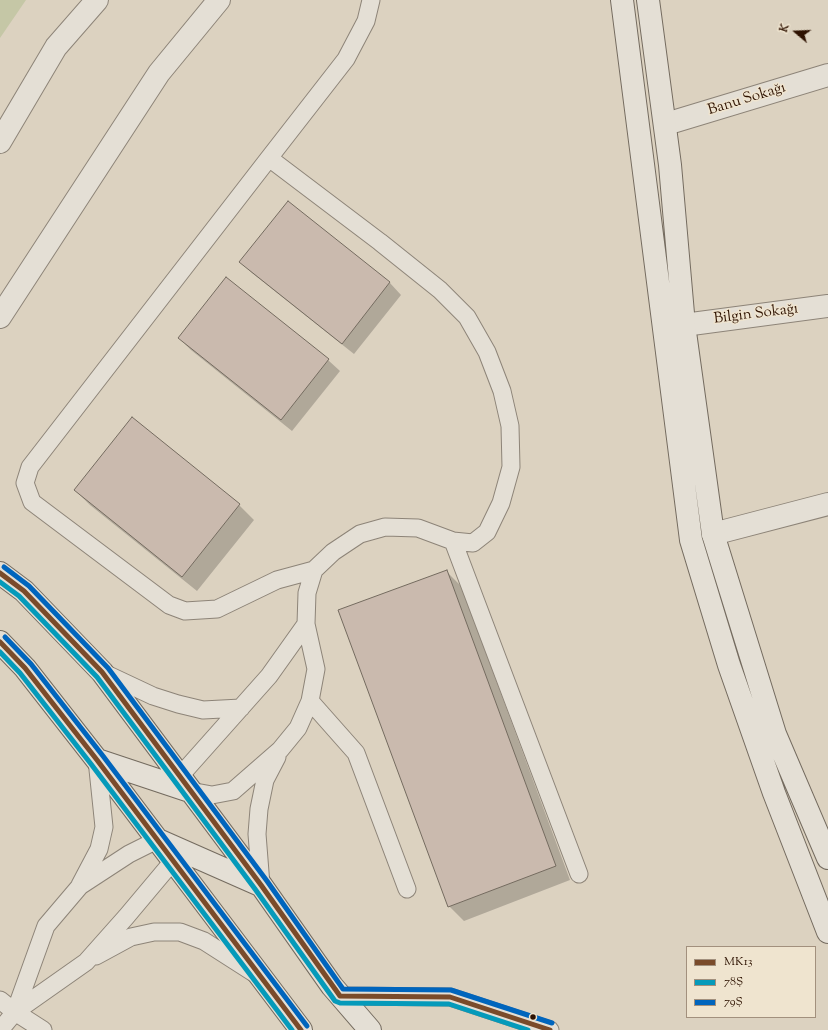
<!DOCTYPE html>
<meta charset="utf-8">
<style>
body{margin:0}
#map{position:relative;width:828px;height:1030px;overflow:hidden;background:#dcd2c0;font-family:"Sorts Mill Goudy",serif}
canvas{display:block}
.legend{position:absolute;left:686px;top:946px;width:130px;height:72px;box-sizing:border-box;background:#efe4cf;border:1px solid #a2907d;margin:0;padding:5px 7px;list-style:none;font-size:12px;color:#2e1201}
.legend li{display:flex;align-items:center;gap:8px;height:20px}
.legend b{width:20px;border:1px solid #a2907d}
.north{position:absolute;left:776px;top:12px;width:40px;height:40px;-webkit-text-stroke:3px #efe4cf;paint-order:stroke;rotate:289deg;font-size:11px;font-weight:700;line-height:16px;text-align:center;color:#2e1201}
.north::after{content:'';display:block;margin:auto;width:14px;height:18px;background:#2e1201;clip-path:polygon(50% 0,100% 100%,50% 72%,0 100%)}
</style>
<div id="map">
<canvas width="828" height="1030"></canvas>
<ul class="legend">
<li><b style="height:5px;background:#7a4b2a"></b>MK13</li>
<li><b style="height:5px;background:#059aba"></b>78Ş</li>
<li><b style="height:5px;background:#0065bd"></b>79Ş</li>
</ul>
<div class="north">K</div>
</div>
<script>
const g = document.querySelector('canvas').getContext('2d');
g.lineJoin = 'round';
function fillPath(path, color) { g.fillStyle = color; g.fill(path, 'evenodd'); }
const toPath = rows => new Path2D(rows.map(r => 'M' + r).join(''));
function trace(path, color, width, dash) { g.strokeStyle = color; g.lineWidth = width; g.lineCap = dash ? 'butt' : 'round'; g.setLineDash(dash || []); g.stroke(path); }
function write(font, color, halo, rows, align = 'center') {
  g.font = font + ' "Sorts Mill Goudy",serif'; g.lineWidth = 3; g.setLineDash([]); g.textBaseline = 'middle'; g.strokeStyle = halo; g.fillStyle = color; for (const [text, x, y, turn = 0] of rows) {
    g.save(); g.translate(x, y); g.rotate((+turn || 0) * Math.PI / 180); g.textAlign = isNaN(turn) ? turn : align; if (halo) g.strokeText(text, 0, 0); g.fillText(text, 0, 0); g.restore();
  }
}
fillPath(toPath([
 [0,0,26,0,0,38]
]), '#c5c7a6');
fillPath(toPath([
 [288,202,390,283,401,295,354,354,252,273,241,262],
 [226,279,328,360,340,371,292,431,191,350,179,338],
 [132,419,239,505,254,520,197,591,90,505,75,490],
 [446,571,461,586,570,880,464,921,449,906]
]), '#0003');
const building = toPath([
 [288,201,390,282,342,344,239,262,288,201],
 [226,277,329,359,281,420,178,338,226,277],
 [132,417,240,504,182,577,74,490,132,417],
 [447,570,556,866,448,907,338,610,447,570]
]);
fillPath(building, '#cabaae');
trace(building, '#746b5f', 1);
const lane = toPath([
 [269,158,30,467,25,483,32,502,169,605,185,611,217,609,277,580,314,570],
 [453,541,579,874],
 [306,624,307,593,314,570,333,552,360,534,385,527,418,528,453,541,473,543,487,532,501,503,511,467,510,426,502,391,487,352,467,317,440,290,380,242,269,158,346,59,366,21,371,0],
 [102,672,153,696,178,704,203,710,241,708],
 [310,701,356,753,407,889],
 [180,776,269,676,306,624,316,669,310,701,298,728,280,750,233,791,212,795,190,791],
 [157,840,129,854,80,886,46,926,15,1012,86,962,126,917,173,861],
 [80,885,99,849,104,827,97,760],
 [261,885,257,834,259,809,265,780,277,757],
 [96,956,131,937,154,932,180,932,204,941,254,973],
 [340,996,450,997,550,1030],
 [0,1000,15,1012,43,1030],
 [0,1030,15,1012]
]);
const street = toPath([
 [666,124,828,75],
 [0,142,56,47,97,0],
 [0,317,159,73,219,0],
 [684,325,828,306],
 [713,534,828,504]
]);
const secondary = toPath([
 [622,0,691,540,729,665,774,793,828,932],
 [648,0,670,165,684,325,713,534,775,734,828,858],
 [0,573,24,591,102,672,261,885,332,986,370,1030],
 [0,642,25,668,97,760,301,1030],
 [97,760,190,791],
 [158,840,260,885]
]);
trace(lane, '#8d8478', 19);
trace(street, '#8d8478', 24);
trace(secondary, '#746b5f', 24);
trace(lane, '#e4dfd5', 17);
trace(street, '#e4dfd5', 22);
trace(secondary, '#e4dfd5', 22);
trace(toPath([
 [0,573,24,591,102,672,261,885,340,996,450,997,550,1030],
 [0,642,25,668,97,760,301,1030]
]), '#7a4b2a', 5);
trace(toPath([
 [0,582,19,596,97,677,255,889,335,1001,340,1003,449,1004,528,1030],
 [0,652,20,673,91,764,292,1030]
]), '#059aba', 5);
trace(toPath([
 [4,567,29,586,108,668,267,881,343,989,451,990,552,1023],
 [5,637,31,664,103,756,307,1026]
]), '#0065bd', 5);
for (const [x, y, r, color] of [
 [533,1017,3.5,"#2e1201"]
]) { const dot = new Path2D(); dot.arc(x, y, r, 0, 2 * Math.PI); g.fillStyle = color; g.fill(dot); trace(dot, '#efe4cf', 1.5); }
write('15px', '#2e1201', '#efe4cf', [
 ["Banu Sokağı",747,100,-17],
 ["Bilgin Sokağı",756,315,-7]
]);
</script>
